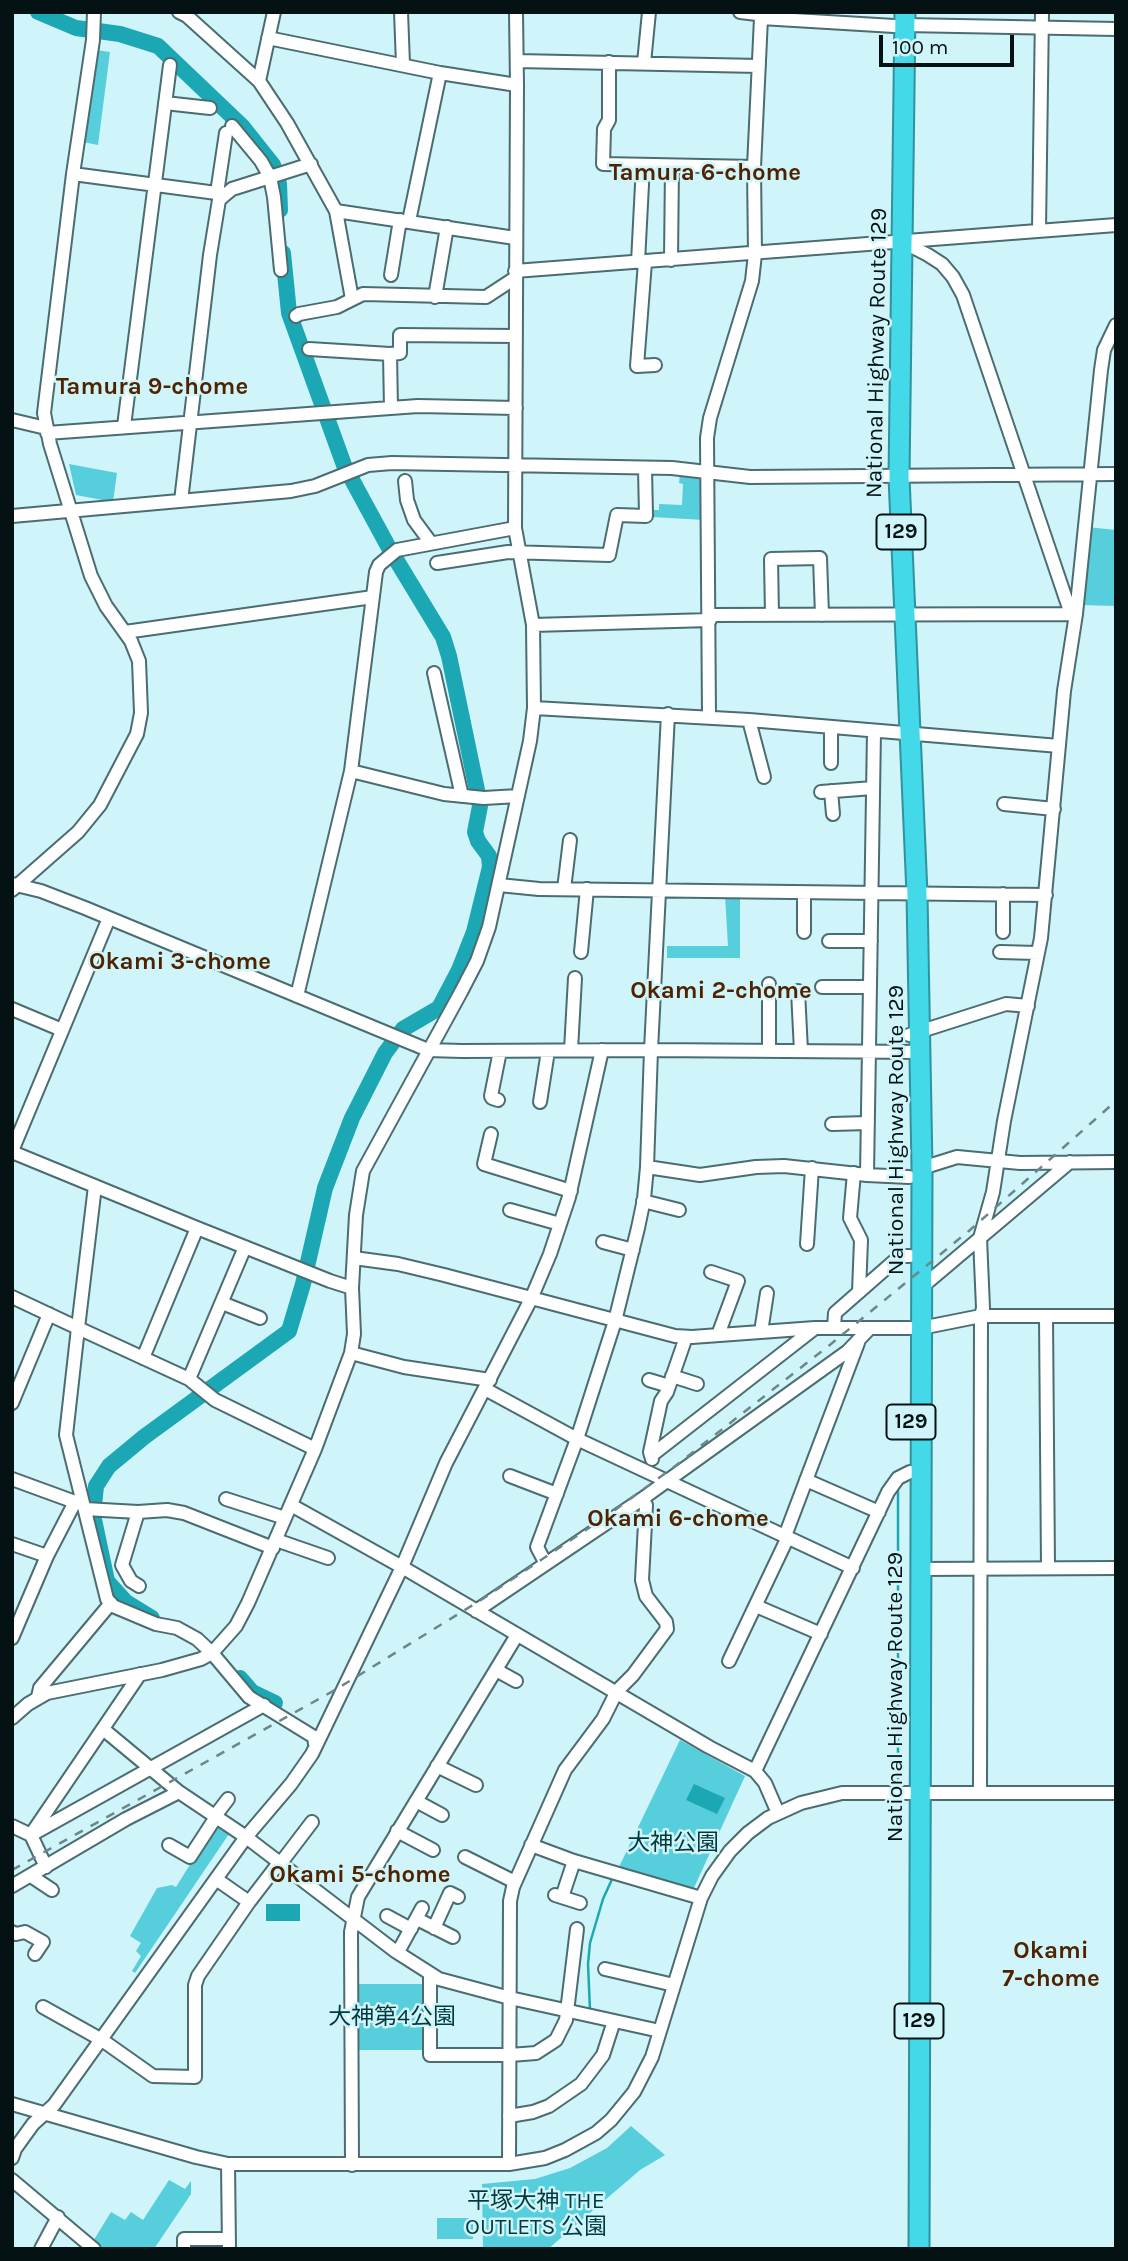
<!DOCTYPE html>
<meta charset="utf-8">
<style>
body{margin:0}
#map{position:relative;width:1128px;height:2261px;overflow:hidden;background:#cff4f9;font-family:Karla,sans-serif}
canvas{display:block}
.frame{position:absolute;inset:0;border:14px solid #051214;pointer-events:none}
.scale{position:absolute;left:879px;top:35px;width:135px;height:32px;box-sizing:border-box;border:4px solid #051214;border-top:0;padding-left:9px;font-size:21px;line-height:24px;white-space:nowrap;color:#051214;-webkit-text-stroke:5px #cff4f9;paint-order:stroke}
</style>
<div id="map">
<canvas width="1128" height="2261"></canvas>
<div class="frame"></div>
<div class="scale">100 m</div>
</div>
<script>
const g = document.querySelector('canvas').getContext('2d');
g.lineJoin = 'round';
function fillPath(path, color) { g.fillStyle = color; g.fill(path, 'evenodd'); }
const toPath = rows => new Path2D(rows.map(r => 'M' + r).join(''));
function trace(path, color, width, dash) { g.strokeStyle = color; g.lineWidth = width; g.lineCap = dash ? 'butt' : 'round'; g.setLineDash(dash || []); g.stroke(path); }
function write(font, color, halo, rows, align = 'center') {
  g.font = font + ' Karla,"Noto Sans JP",sans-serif'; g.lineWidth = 5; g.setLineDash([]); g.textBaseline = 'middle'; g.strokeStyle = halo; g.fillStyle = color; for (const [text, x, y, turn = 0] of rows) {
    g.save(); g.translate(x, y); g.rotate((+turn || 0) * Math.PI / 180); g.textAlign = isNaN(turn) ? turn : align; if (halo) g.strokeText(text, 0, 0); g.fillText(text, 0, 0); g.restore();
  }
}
fillPath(toPath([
 [96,50,110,52,98,145,83,142],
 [69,464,117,473,113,502,76,495],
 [680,473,704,477,704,520,653,517,653,510,659,510,659,504,682,505,683,484,679,483],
 [1087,527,1116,530,1116,606,1080,605],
 [725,895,740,895,740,958,667,958,667,946,728,946],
 [680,1740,745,1776,693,1890,619,1867],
 [214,1826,223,1826,231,1831,135,1973,132,1971,141,1956,136,1951,141,1943,130,1936,157,1888,172,1885,176,1887],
 [358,1984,425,1984,425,2050,358,2050],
 [631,2126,665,2155,640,2170,548,2249,483,2249,482,2184,535,2179,570,2168,607,2148],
 [169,2180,185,2189,191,2181,191,2194,154,2249,99,2249,92,2243,111,2212,125,2220,131,2212,143,2220],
 [473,2218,473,2239,437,2239,437,2218]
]), '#56cedb');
fillPath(toPath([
 [694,1784,725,1798,717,1814,686,1800],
 [266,1904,300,1904,300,1921,266,1921]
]), '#1ca7b4');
trace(toPath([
 [956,294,972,341],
 [898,1778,898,1491],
 [590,2010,588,1964,590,1943,603,1899,613,1877]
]), '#1ca7b4', 2.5);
trace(toPath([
 [38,12,76,28,120,34,158,46,242,126,273,165,279,184,280,210],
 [152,1618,126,1602,107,1581,93,1515,96,1486,109,1466,144,1437,289,1331,303,1284,325,1188,352,1118,385,1053,403,1029,439,1008,459,970,474,932,490,867,489,856,478,841,475,832,480,806,477,790,449,656,443,637,389,548,344,465,289,313,283,253],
 [240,1678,252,1692,275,1703]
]), '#1ca7b4', 16);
const minor = toPath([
 [179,12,187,16,259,81,287,123,336,211,352,299],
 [401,12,403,64],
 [740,12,757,14,761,18],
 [905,25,1116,29],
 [268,38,440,73,517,85],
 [517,61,759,66],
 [609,62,609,120,604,129,603,164,754,167],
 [644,63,649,12],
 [259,81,274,12],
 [165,103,210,108],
 [232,126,261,161,270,177,274,197,281,270],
 [73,174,224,194],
 [217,193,226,133],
 [336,211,515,238],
 [409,221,440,73],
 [1039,230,1042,12],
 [903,242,928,255,942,264,953,277,963,295,1071,614],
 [671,260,672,166],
 [638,262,643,165],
 [645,262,637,366,655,365],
 [515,271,1116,225],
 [391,275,400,220],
 [435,297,447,227],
 [296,316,299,314,337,307,363,294,486,297,515,278],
 [309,349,390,354],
 [391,408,390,354,400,353,400,335,515,336],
 [12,420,46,428],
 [124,426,170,65],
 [47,433,418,406,516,408],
 [405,481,407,500,414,520,431,543],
 [181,501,210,255,219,200,232,189,311,164],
 [12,516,291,491,315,486,368,465,392,463,672,468,750,477,1116,474],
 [437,563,508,552,609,555,617,515,646,516,645,468],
 [710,615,1076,614],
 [772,615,771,559,820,558,822,615],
 [533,625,710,620],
 [125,632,373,597],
 [434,673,462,796],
 [534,708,749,720,1059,746],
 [709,717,707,438,710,418,752,281,755,254,754,167,761,18,894,26],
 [749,720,764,777],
 [831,763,831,727],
 [351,771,444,794,484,798,518,796],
 [831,791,833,814],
 [821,792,873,788],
 [1004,804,1054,809],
 [12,884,41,891,85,908,428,1050,462,1051,651,1050,921,1052],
 [499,885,539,889,1046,895],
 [564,889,570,840],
 [12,890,78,832,100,805,137,734,141,713,139,661,131,641,106,606,91,576,50,444,44,413,73,174,93,40,94,12],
 [804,932,804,893],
 [1003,932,1003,894],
 [829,941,871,941],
 [581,952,587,889],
 [1000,952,1037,953],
 [769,984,769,1051],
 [822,987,870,987],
 [798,991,801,1051],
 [297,996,351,771,376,572,379,565,397,550,515,528],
 [12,1009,62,1030],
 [909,1035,1006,1004,1028,1006],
 [571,1050,575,978],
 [498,1100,492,1098,491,1096,500,1051],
 [540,1102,548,1051],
 [832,1124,868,1123],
 [491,1134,484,1164,571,1191],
 [12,1151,109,918],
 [12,1152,197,1228,330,1281,352,1288],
 [647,1167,700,1175,756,1167,784,1166,867,1175,909,1177],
 [922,1168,957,1157,1020,1163,1116,1162],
 [854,1173,850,1218,861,1240,859,1292],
 [867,1175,874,731],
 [643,1201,679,1210],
 [510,1210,560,1224],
 [603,1242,633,1250],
 [807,1244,812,1168],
 [354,1258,398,1264,444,1275,675,1336,692,1337,815,1328,921,1328,981,1316,983,1308,980,1238,993,1192,1004,1121,1041,938,1064,691,1076,614,1101,370,1104,350,1116,325],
 [711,1272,738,1281,718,1335],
 [922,1287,1070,1162],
 [12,1297,78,1328,95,1186],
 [222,1303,260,1318],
 [1046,1316,1048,1568],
 [834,1328,835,1313,900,1256,910,1256],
 [761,1332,767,1293],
 [351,1353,404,1367,490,1380],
 [143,1358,197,1228],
 [672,1376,697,1384],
 [189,1379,245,1247],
 [649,1380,669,1386],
 [485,1389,577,1439,853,1568],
 [12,1403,49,1314],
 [652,1455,815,1328],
 [652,1459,650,1452,661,1401,667,1392,686,1337],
 [510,1476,557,1494],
 [12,1479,75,1502],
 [806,1480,879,1512],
 [82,1499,66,1435,78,1328,189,1379,215,1400,315,1449],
 [226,1499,285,1518],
 [291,1505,402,1567,709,1747,755,1771,765,1783,778,1813],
 [85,1509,138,1512,167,1510,184,1513,273,1548],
 [138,1512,122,1565,131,1581,139,1586],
 [785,1536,858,1343],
 [276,1540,328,1558],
 [12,1544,47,1556],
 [546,1564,537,1547,577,1439,615,1321,638,1228,644,1199,647,1167,651,1050,668,714],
 [920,1569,1116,1568],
 [756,1606,821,1634],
 [476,1611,642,1499,848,1351,869,1329],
 [12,1638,47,1556,75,1502,82,1499,107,1599,113,1606,156,1624,177,1628,197,1639,212,1653,249,1697,314,1737,315,1744],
 [729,1661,788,1537],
 [496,1670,516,1681],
 [38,1697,40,1688,111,1603],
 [12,1718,28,1704,47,1693,162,1670,201,1659,212,1653,236,1626,248,1603,315,1449,351,1353,354,1334,352,1288,356,1215,363,1171,461,992,477,961,489,927,530,741,534,708,533,625,515,528,517,85,516,12],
 [103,1729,179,1792,246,1837,395,1951,439,1979,510,1998,660,2031],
 [437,1766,476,1785],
 [755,1771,888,1492,898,1478,910,1472],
 [980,1793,981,1316,1116,1316],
 [416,1801,442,1815],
 [215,1816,228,1799],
 [12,1826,31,1835,46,1867],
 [397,1831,433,1850],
 [32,1833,140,1674],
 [31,1835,264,1705],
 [169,1845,190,1857,216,1817],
 [531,1845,574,1861,701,1898],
 [465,1857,515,1882],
 [280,1864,312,1822],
 [31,1876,52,1890],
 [216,1879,249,1902],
 [12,1886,126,1819,179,1792],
 [555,1895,580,1903],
 [562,1897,574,1861],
 [387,1916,411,1929],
 [417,1919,453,1937],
 [434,1928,450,1893,458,1897],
 [12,1932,16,1934,25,1932,43,1942,35,1954],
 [398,1952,422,1908],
 [605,1969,674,1985],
 [430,1974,430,2055,510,2055,536,2053,556,2040,566,2020,577,1929],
 [43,2007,102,2040,153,2076,195,2077,195,1985,198,1976,249,1902,279,1863],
 [12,2104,196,2157,228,2164,509,2164,545,2158,565,2150,596,2133,611,2120,634,2092,652,2057,701,1898,712,1876,730,1851,748,1833,768,1818,801,1803,842,1793,1116,1793],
 [509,2116,533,2112,549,2106,581,2084,603,2055,614,2021],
 [12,2158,15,2149,33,2124,54,2105,246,1837,291,1784,312,1754,402,1567,446,1463,531,1299,550,1254,569,1197,602,1050],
 [228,2164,229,2249],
 [509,2164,510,1901,513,1887,565,1770,603,1719,617,1691,633,1675,667,1629,666,1622,646,1596,642,1580,646,1505,642,1499],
 [352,2165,351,1932,358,1897,517,1635],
 [12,2180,94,2249],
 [41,2249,58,2217],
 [184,2249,184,2239,229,2239]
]);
const highway = toPath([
 [905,12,899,477,917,894,922,1168,919,2249]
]);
trace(minor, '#4b6c70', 16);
trace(highway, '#2e939e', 23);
trace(minor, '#fff', 12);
trace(highway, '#44d9e8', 19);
trace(toPath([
 [12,1870,335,1690,481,1600,604,1518,674,1467,831,1344,970,1230,1116,1101]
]), '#6d868a', 2.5, [9, 9]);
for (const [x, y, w] of [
 [901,532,49],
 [911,1422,49],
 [919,2021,49]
]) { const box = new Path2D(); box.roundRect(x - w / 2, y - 17.5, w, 35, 5); g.fillStyle = '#cff4f9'; g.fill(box); trace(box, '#051214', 2); }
write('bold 21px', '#051214', null, [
 ["129",901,532],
 ["129",911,1422],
 ["129",919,2021]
]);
write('23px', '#051214', '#cff4f9', [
 ["National Highway Route 129",877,353,-89],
 ["National Highway Route 129",896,1130,-90],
 ["National Highway Route 129",895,1697,-90]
]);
write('23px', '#003a3f', '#cff4f9', [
 ["大神公園",673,1843],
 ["大神第4公園",392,2017],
 ["平塚大神 THE",536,2201],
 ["OUTLETS 公園",536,2227]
]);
write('bold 24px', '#4f2300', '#cff4f9', [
 ["Tamura 6-chome",705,173],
 ["Tamura 9-chome",152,387],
 ["Okami 3-chome",180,962],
 ["Okami 2-chome",721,991],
 ["Okami 6-chome",678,1519],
 ["Okami 5-chome",360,1875],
 ["Okami",1051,1951],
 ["7-chome",1051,1979]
]);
</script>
